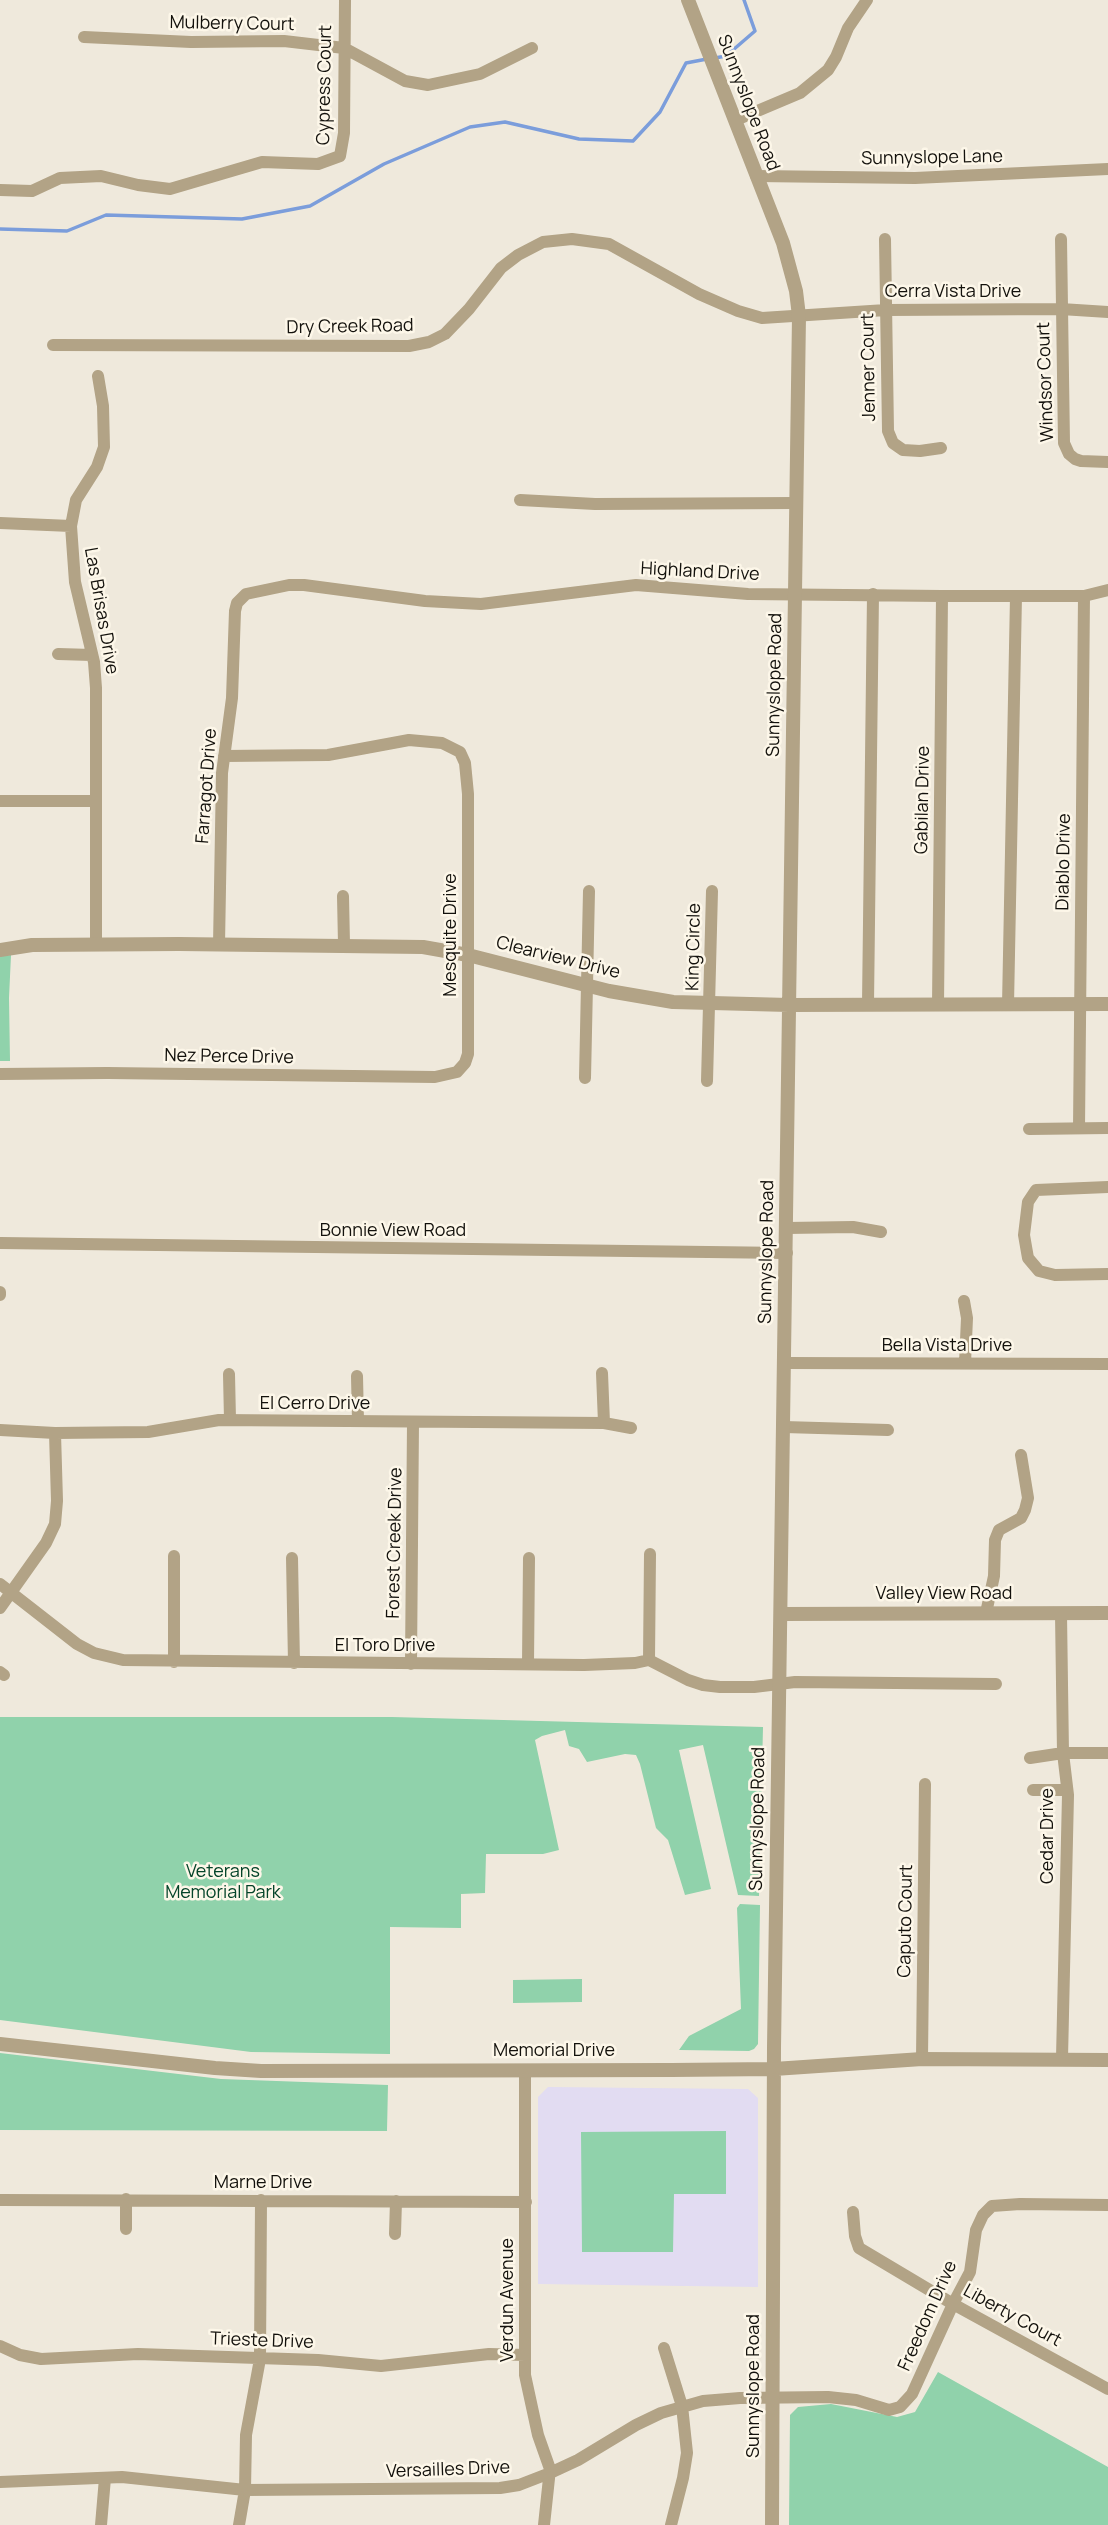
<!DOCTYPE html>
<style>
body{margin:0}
canvas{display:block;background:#efe9dc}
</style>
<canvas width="1108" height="2525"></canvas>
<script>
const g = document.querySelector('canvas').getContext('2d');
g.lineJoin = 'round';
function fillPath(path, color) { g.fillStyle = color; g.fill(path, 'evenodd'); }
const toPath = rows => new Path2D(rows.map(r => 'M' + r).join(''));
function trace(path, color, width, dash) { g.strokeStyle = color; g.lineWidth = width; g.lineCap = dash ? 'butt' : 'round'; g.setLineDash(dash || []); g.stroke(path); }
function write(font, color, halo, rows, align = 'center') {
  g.font = font + ' Manrope,sans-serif'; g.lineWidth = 5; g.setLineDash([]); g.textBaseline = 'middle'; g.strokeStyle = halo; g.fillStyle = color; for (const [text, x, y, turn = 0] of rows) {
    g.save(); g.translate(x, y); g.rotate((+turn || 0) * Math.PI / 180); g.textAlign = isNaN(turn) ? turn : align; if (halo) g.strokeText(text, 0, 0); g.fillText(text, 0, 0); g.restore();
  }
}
fillPath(toPath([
 [548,2087,748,2089,758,2098,758,2287,538,2284,538,2097]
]), '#e2dcf2');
fillPath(toPath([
 [11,955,9,998,10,1061,0,1061,0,956],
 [0,1717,392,1717,763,1727,759,1896,738,1895,703,1745,679,1750,711,1889,685,1895,668,1840,656,1828,640,1764,636,1755,625,1754,587,1762,579,1749,569,1746,565,1730,542,1736,535,1740,559,1850,543,1854,486,1854,485,1893,461,1894,461,1928,390,1927,390,2054,251,2052,0,2020],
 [740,1904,760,1905,758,2044,754,2049,749,2051,679,2050,689,2036,741,2009,737,1908],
 [582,1979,582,2002,513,2003,513,1980],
 [0,2053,221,2079,388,2085,387,2131,0,2130],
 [726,2131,726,2194,674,2194,673,2252,582,2252,581,2132],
 [938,2372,1108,2467,1108,2525,789,2525,790,2415,798,2407,831,2404,897,2417,915,2412]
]), '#90d2ab');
trace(toPath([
 [715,58,726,56,755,31,744,0],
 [0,229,67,231,106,215,242,219,310,206,384,164,470,127,505,122,579,139,633,141,660,112,686,63,707,59]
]), '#7b9ddb', 3.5);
trace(toPath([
 [84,37,191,42,284,41,344,48,405,81,428,85,480,74,532,48],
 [736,120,800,93,828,70,836,57,848,28,867,0],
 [756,176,915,178,1108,169],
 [0,190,32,191,60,178,101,176,138,185,170,189,262,162,318,164,340,156,344,133,345,0],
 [885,239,888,431,893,443,903,450,920,451,941,448],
 [1061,239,1064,443,1069,454,1075,459,1081,461,1108,462],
 [53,345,409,346,429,342,445,334,469,309,501,268,518,255,543,242,572,239,609,244,699,294,738,311,762,318,886,310,1061,309,1108,312],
 [520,500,595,504,796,503],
 [0,523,71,526],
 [58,654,92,655],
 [0,801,95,801],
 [343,896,344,944],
 [96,945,96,688,94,662,75,582,71,526,76,500,97,467,104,447,103,406,98,376],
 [219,945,222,773,232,698,235,611,237,603,246,594,289,585,304,585,425,601,481,604,636,585,748,594,942,596,1084,596,1108,590],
 [868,1004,873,594],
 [938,1005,942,596],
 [1008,1005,1016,596],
 [0,1074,107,1073,435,1077,457,1072,465,1063,468,1054,468,794,465,763,460,752,442,743,409,740,328,755,224,756],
 [585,1078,589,891],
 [707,1081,712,891],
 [1079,1128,1084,596],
 [1029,1129,1108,1128],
 [1108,1187,1036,1190,1028,1202,1024,1235,1028,1258,1039,1271,1055,1275,1108,1274],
 [787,1228,853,1227,881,1232],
 [0,1243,787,1253],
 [0,1292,0,1295],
 [964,1301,967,1318,965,1363],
 [785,1363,1108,1364],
 [602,1373,604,1423],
 [229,1374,230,1420],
 [357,1376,358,1421],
 [784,1427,888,1430],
 [0,1430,55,1433,148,1432,219,1420,604,1423,631,1428],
 [174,1556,174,1662],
 [292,1558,294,1663],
 [0,1584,77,1644,94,1653,123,1660,584,1665,635,1663,649,1660,688,1680,703,1685,720,1687,754,1687,795,1682,996,1684],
 [0,1608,46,1543,55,1524,57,1501,55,1433],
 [986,1613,994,1576,995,1540,999,1530,1021,1518,1025,1510,1028,1498,1021,1455],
 [1061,1614,1063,1753,1068,1795,1062,2058],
 [649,1660,650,1554],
 [411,1664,413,1422],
 [528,1664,529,1558],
 [0,1672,4,1675],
 [1030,1758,1063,1753,1108,1753],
 [1033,1790,1067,1790],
 [922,2059,925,1784],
 [525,2070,525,2375,538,2435,550,2469,544,2525],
 [0,2200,526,2202],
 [853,2212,855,2236,859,2248,953,2304,1108,2389],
 [126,2229,126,2199],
 [395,2234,396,2201],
 [0,2346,20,2355,41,2359,138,2354,318,2360,381,2366,489,2354,525,2355],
 [664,2348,682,2406,687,2453,683,2478,671,2525],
 [0,2482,122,2477,245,2490,500,2488,519,2485,550,2473,578,2460,636,2425,661,2413,703,2401,740,2398,828,2397,856,2400,889,2410,900,2407,912,2394,953,2304,970,2272,976,2230,983,2215,992,2206,1020,2204,1108,2205],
 [101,2525,105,2478],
 [239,2525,245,2490,246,2435,260,2359,261,2200]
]), '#b2a386', 12);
trace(toPath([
 [688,0,783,243,796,291,799,316,774,2047,772,2525],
 [0,950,32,945,179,944,423,947,468,955,609,991,673,1002,789,1005,1108,1004],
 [781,1614,1108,1613],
 [0,2044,215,2068,261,2071,671,2070,774,2069,922,2059,1108,2060]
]), '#b2a386', 14);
write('18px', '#13110c', '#fdf7e9', [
 ["Mulberry Court",232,24,1],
 ["Cypress Court",325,85,-89],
 ["Sunnyslope Road",748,103,69],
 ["Sunnyslope Lane",932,158,-1],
 ["Cerra Vista Drive",953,292],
 ["Dry Creek Road",350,327,-1],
 ["Jenner Court",869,367,-91],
 ["Windsor Court",1046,382,-92],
 ["Highland Drive",700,572,3],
 ["Las Brisas Drive",101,611,80],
 ["Sunnyslope Road",775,685,-89],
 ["Farragot Drive",207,786,-86],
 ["Gabilan Drive",923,800,-89],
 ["Diablo Drive",1064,862,-89],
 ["Mesquite Drive",451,935,-90],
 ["King Circle",694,947,-89],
 ["Clearview Drive",558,958,14],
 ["Nez Perce Drive",229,1057,1],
 ["Bonnie View Road",393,1231],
 ["Sunnyslope Road",767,1252,-89],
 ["Bella Vista Drive",947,1346],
 ["El Cerro Drive",315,1404],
 ["Forest Creek Drive",395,1543,-89],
 ["Valley View Road",944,1594],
 ["El Toro Drive",385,1646],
 ["Sunnyslope Road",758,1819,-89],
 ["Cedar Drive",1048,1836,-90],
 ["Caputo Court",906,1921,-89],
 ["Memorial Drive",554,2051],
 ["Marne Drive",263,2183],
 ["Verdun Avenue",508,2300,-90],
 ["Freedom Drive",928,2316,-66],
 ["Liberty Court",1012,2316,29],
 ["Trieste Drive",262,2341,2],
 ["Sunnyslope Road",754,2386,-90],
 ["Versailles Drive",448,2470,-2]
]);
write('18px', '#044429', '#fdf7e9', [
 ["Veterans",223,1872],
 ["Memorial Park",223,1893]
]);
</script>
